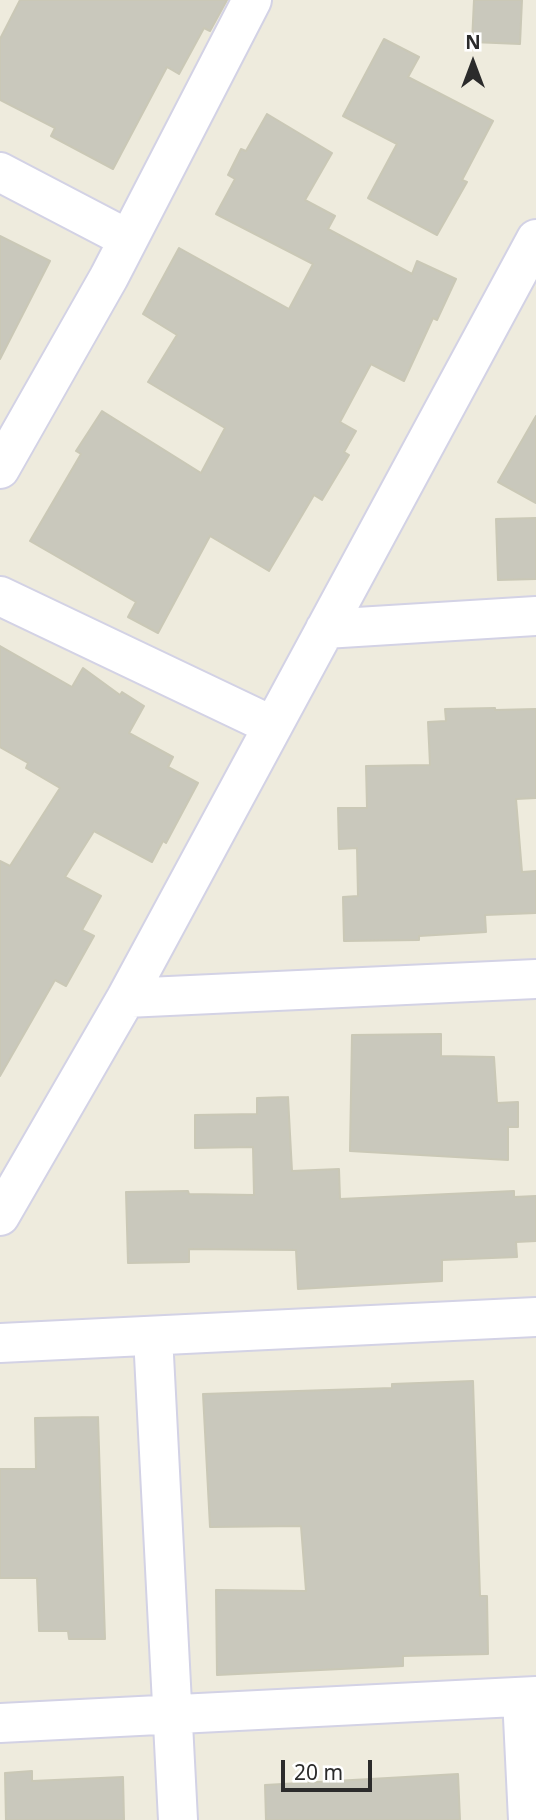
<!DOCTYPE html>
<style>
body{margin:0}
#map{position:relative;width:536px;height:1820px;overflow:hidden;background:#eeebdd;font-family:"Noto Sans",sans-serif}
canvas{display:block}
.north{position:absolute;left:438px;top:28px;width:70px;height:70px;-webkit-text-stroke:5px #fff;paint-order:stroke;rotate:0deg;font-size:19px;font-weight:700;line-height:28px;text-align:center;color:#2b2b2b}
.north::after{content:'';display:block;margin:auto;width:24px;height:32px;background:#2b2b2b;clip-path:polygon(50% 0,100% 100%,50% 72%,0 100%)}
.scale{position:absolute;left:281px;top:1760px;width:91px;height:32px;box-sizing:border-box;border:4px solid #2b2b2b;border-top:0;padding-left:9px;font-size:21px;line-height:24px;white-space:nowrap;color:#2b2b2b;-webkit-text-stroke:5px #fff;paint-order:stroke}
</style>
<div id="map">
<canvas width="536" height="1820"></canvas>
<div class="north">N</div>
<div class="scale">20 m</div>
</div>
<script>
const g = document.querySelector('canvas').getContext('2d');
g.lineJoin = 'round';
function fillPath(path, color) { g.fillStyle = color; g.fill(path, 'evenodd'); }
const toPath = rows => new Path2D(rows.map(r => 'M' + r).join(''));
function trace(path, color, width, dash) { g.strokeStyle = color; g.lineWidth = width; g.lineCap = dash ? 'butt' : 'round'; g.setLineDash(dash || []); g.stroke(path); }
const building = toPath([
 [20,0,227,0,210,31,204,28,179,74,167,67,113,169,51,136,55,128,0,100,0,39,20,0],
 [474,0,522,0,520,44,472,42,474,0],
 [384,39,419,57,408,77,493,121,462,180,467,182,437,235,368,198,397,144,343,116,384,39],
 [267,114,332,153,305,200,335,216,328,229,412,274,417,261,456,279,437,320,433,318,404,381,371,364,340,422,356,431,344,452,349,455,322,500,314,495,269,571,210,536,158,633,128,617,136,602,30,541,81,454,76,451,102,411,201,473,225,428,148,382,177,335,143,314,179,248,289,309,313,264,216,214,235,179,228,175,241,149,246,151,267,114],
 [0,236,50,261,0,359,0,236],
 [536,416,536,503,498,482,536,416],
 [536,518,536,579,498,580,496,519,536,518],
 [0,646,72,687,83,668,120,695,122,692,144,706,129,733,173,757,168,767,198,783,166,843,163,841,152,862,94,831,65,877,101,896,82,930,94,936,66,986,55,980,0,1076,0,861,10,866,60,788,26,768,28,763,0,747,0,646],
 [495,708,495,710,536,709,536,798,516,799,522,872,536,871,536,913,485,915,486,932,419,936,419,940,344,941,343,897,358,896,357,848,339,849,338,808,367,808,366,766,430,765,428,722,446,721,445,709,495,708],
 [441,1034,441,1056,494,1057,497,1103,518,1102,518,1127,508,1127,508,1160,350,1151,352,1035,441,1034],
 [288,1097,292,1171,339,1169,340,1199,514,1191,514,1197,536,1196,536,1241,516,1242,517,1257,442,1260,442,1281,298,1289,296,1250,189,1249,189,1262,128,1263,126,1192,188,1191,189,1194,254,1195,253,1147,195,1148,195,1115,257,1114,257,1098,288,1097],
 [473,1381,480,1596,487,1596,488,1654,403,1656,403,1666,217,1675,216,1590,306,1591,301,1526,210,1527,203,1394,392,1388,392,1384,473,1381],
 [98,1417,105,1639,69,1639,68,1631,39,1631,37,1578,0,1578,0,1469,36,1469,35,1418,98,1417],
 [32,1771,32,1781,123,1777,124,1820,6,1820,5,1773,32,1771],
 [458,1774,460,1820,266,1820,265,1785,458,1774]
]);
fillPath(building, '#c9c8bc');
trace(building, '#cac8b6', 2);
const minor = toPath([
 [0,172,128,239],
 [0,469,109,277,252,0],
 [0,596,273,726],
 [325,629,536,616],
 [126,998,536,979],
 [0,1216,126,998,536,239],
 [153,1336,178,1820],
 [0,1343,536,1317],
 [522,1697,528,1820],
 [0,1723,536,1696]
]);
trace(minor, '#d3d2e5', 42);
trace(minor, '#fff', 38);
</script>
